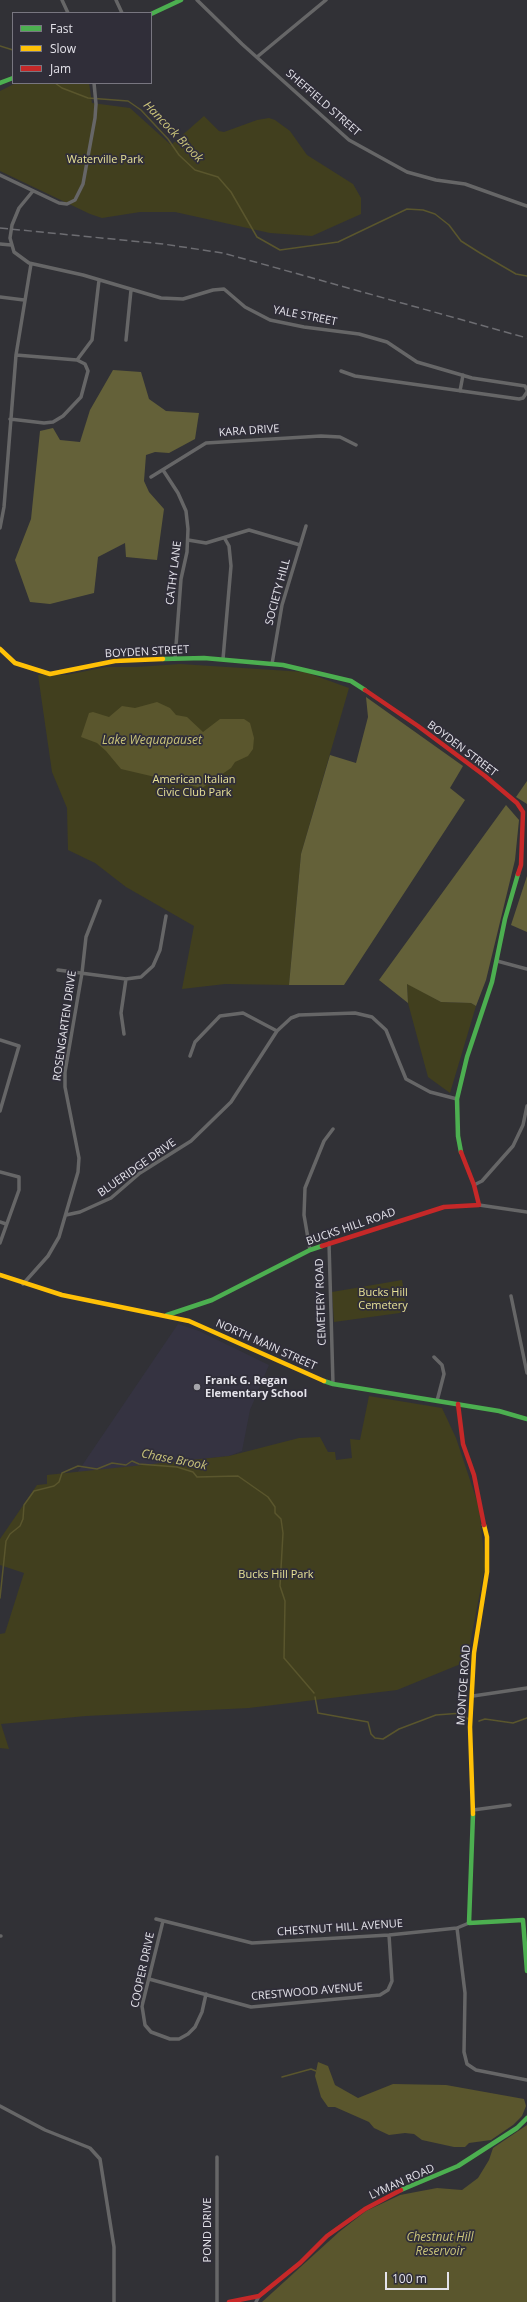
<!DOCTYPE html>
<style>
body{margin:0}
#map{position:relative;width:527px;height:2302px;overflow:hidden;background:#313136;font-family:"Open Sans",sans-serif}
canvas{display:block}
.legend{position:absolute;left:12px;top:12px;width:140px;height:72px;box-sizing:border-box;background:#302e39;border:1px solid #787680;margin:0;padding:5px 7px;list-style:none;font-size:12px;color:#e4e3ea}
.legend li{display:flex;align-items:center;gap:8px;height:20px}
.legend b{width:20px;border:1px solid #787680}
.scale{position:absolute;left:385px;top:2272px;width:64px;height:18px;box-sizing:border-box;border:2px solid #e4e3ea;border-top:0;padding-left:5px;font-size:12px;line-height:14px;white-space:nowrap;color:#e4e3ea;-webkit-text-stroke:3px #302e39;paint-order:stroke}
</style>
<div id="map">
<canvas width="527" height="2302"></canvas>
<ul class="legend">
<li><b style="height:5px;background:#4caf50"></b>Fast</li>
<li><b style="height:5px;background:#ffc107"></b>Slow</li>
<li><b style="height:5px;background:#c62828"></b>Jam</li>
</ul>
<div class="scale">100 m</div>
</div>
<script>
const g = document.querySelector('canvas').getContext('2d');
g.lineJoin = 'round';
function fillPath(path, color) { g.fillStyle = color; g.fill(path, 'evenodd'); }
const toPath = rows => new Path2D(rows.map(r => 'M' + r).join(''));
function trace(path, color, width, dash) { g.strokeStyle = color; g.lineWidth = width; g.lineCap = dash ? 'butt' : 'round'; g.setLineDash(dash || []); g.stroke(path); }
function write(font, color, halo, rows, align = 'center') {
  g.font = font + ' "Open Sans",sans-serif'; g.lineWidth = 3.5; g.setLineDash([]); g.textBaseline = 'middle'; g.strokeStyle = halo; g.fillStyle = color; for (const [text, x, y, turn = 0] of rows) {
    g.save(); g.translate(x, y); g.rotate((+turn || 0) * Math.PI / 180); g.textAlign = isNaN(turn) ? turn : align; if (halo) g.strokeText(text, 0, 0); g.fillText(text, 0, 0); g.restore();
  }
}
fillPath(toPath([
 [178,1324,199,1331,269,1365,250,1410,242,1451,229,1456,77,1473]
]), '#353341');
fillPath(toPath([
 [16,83,89,83,92,103,130,108,171,145,204,116,219,131,224,132,257,120,269,118,275,120,290,131,307,155,353,184,361,198,361,214,312,236,270,233,175,212,140,212,102,218,90,214,0,171,0,91],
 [180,664,305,672,349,688,301,854,289,985,225,984,182,989,194,926,126,887,95,863,68,850,67,808,52,772,38,675,66,675,106,667,136,667],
 [407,983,441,1002,471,1003,476,1006,450,1093,428,1077,408,1003],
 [402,1280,407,1312,334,1322,332,1292],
 [369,1396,442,1408,456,1438,479,1507,485,1566,472,1633,468,1661,397,1690,249,1708,86,1716,1,1724,9,1749,0,1748,0,1634,5,1633,24,1573,0,1565,0,1539,37,1485,47,1484,47,1475,229,1456,299,1438,320,1437,328,1452,335,1452,336,1460,352,1458,350,1439,360,1440]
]), '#413f1e');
fillPath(toPath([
 [113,370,141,372,149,399,166,411,199,413,195,439,169,453,155,452,146,455,144,481,149,492,164,509,157,560,126,557,125,543,98,557,94,593,50,604,30,602,15,560,31,519,40,431,53,428,60,440,80,442,90,410],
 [366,697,463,766,450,788,465,800,344,985,289,985,301,854,330,755,356,763,368,717],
 [527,781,527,804,516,797],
 [506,805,519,820,515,860,486,980,476,1006,471,1003,441,1002,407,984,408,1003,379,980],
 [527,876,527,932,511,925]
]), '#646139');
fillPath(toPath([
 [157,702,170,708,176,715,187,717,203,732,220,719,244,719,250,723,254,738,253,749,248,756,235,762,231,768,202,788,121,769,106,751,97,743,81,737,89,713,93,712,109,717,122,706,135,708],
 [318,2062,328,2066,335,2085,358,2098,393,2084,446,2085,524,2099,526,2106,522,2116,513,2125,491,2140,469,2143,465,2147,454,2147,422,2140,414,2134,405,2133,389,2135,374,2128,369,2122,335,2107,328,2107,321,2097,315,2076],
 [527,2125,527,2302,262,2302,339,2232,366,2211,400,2195,437,2188,462,2190,478,2178,489,2160,493,2148]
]), '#5a562d');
trace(toPath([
 [0,46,13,50],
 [55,83,62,88,88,98,128,101,141,110,168,139,179,155,195,170,218,177,231,192,257,237,280,250,338,242,407,209,423,210,435,214,449,225,461,241,480,253,516,274,527,276],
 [0,1598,6,1541,10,1534,20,1526,23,1519,24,1505,34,1491,54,1486,59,1482,62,1473,78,1466,97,1469,112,1463,126,1465,132,1461,139,1464,177,1467,193,1472,197,1477,238,1476,268,1497,275,1507,275,1513,281,1519,283,1533,280,1586,285,1601,284,1658,314,1693],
 [315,1697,318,1713,368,1722,371,1734,375,1738,383,1739,399,1729,436,1715,462,1713,468,1719],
 [479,1721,485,1719,513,1723,527,1718],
 [282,2077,311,2069,316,2071]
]), '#5a562d', 1.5);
trace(toPath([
 [62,0,68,13],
 [116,0,122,13],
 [197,0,242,44,349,140,407,172,436,180,465,184,527,206],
 [257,57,326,0],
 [0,175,59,203,67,204,75,200,83,184,95,118,96,104,94,83],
 [33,191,19,208,12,225,10,238,14,252,29,263,83,275,161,298,183,299,213,290,224,289,245,307,270,320,304,327,359,334,387,342,417,362,472,378,525,386,527,390],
 [0,244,11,245],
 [0,297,24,300],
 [126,340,131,290],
 [16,355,77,360],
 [341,371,355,376,519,399,523,398,527,392],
 [460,391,463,375],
 [10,419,44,423,53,422,63,416,81,397,88,371,85,364,77,360,92,340,99,280],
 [163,470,178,493,186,511,188,529,187,552,181,579,175,659],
 [151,477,206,443,321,436,340,437,356,445],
 [0,528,4,507,16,355,31,264],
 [188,540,206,543,249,530,300,545],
 [223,659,231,566,229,546,225,539],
 [272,664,282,605,306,526],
 [497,961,527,969],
 [58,970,126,979,141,977,153,966,160,950,166,916],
 [124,1034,121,1013,126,979],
 [0,1040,19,1046,0,1111],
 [190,1056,195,1042,220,1016,243,1013,277,1031],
 [0,1172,19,1177,19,1190,0,1243],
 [474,1185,482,1181,513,1146,523,1125,527,1106],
 [479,1205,527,1212],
 [66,1215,80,1212,111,1198,140,1173,191,1141,231,1102,277,1031,291,1018,299,1015,355,1013,372,1017,386,1030,406,1079,430,1092,457,1099],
 [0,1222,6,1224],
 [329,1243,333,1384],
 [310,1250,304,1215,305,1188,324,1141,333,1129],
 [23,1284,48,1256,59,1237,78,1172,79,1158,65,1087,65,1072,82,973,86,937,100,901],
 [511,1296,527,1373],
 [434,1357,442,1365,444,1374,437,1401],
 [473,1696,527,1688],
 [473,1810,510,1805],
 [156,1919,252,1943,389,1935,457,1928,469,1923],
 [163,1921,142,2006,145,2025,151,2032,170,2039,179,2039,188,2034,195,2027,202,2012,206,1994],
 [457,1928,465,1993,464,2052,467,2064,476,2070,527,2080],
 [0,1936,1,1936],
 [149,1979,251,2007,380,1995,388,1990,392,1981,389,1935],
 [0,2106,45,2130,90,2148,100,2159,114,2247,114,2302],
 [217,2302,217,2157],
 [256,2302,259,2296]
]), '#666667', 3.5);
trace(toPath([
 [151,14,181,0],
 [0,83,13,78],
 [163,659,204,658,283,665,351,681,365,690],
 [461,1152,458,1136,457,1099,467,1057,492,982,505,919,518,874],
 [167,1315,212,1300,310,1250,322,1246],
 [324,1381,333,1384,499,1411,527,1419],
 [473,1814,469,1923,523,1920,527,1971],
 [401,2190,458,2166,517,2128,527,2118]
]), '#4caf50', 4.5);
trace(toPath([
 [0,649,15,663,50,674,115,661,163,659],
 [0,1275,62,1295,189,1321,324,1381],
 [473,1814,470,1727,474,1653,487,1572,487,1537,484,1525]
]), '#ffc107', 4.5);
trace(toPath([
 [365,690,418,726,485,776,517,803,523,812,521,865,518,874],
 [322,1246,444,1207,479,1205,474,1185,461,1152],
 [458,1404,463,1444,474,1475,484,1525],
 [229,2302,259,2296,300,2263,327,2236,365,2209,401,2190]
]), '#c62828', 4.5);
trace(toPath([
 [0,228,163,244,223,253,527,338]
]), '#6d6d72', 1.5, [8, 4]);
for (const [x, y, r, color] of [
 [197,1387,4,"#a5a5ab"]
]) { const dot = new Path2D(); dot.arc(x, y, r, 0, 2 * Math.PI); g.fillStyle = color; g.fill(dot); trace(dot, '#302e39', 1.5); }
write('11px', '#e4e3ea', '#302e39', [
 ["SHEFFIELD STREET",323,103,41],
 ["YALE STREET",305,316,11],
 ["KARA DRIVE",249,431,-4],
 ["CATHY LANE",174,573,-83],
 ["SOCIETY HILL",278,592,-75],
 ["BOYDEN STREET",147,652,-3],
 ["BOYDEN STREET",462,749,37],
 ["ROSENGARTEN DRIVE",65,1026,-82],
 ["BLUERIDGE DRIVE",137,1168,-35],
 ["BUCKS HILL ROAD",351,1227,-19],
 ["CEMETERY ROAD",321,1302,-92],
 ["NORTH MAIN STREET",266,1345,24],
 ["MONTOE ROAD",464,1685,-86],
 ["CHESTNUT HILL AVENUE",340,1928,-4],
 ["COOPER DRIVE",143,1970,-78],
 ["CRESTWOOD AVENUE",307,1992,-5],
 ["LYMAN ROAD",402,2182,-24],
 ["POND DRIVE",208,2230,-90]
]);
write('11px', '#e7e196', '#302e39', [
 ["Waterville Park",105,160],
 ["American Italian",194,780],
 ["Civic Club Park",194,793],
 ["Bucks Hill",383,1293],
 ["Cemetery",383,1306],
 ["Bucks Hill Park",276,1575]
]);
write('bold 11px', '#e4e3ea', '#302e39', [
 ["Frank G. Regan",205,1381],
 ["Elementary School",205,1394]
], 'left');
write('italic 12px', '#cac47a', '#302e39', [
 ["Hancock Brook",173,132,46],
 ["Lake Wequapauset",152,741],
 ["Chase Brook",174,1460,11],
 ["Chestnut Hill",440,2238],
 ["Reservoir",440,2252]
]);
</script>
